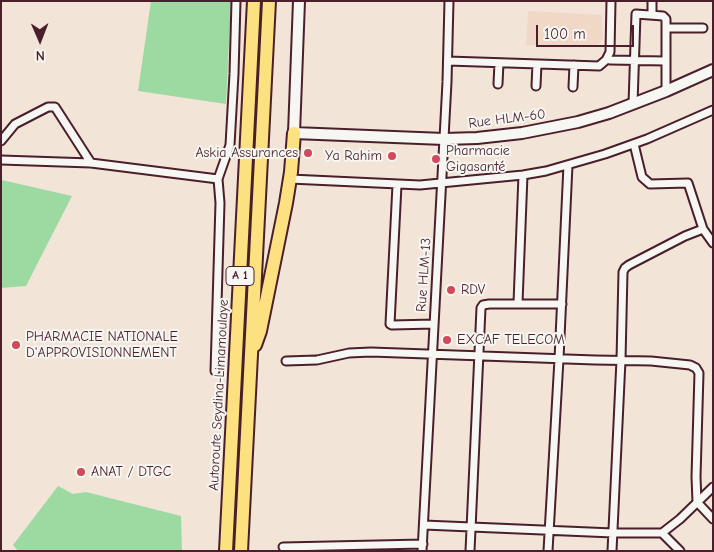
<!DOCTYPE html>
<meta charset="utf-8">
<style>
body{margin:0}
#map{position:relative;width:714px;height:552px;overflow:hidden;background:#f3e4d8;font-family:"Comic Neue",sans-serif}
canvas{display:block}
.frame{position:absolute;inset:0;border:2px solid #4a1f2b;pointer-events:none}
.north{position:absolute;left:15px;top:15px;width:50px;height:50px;-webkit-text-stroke:4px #f6f6f2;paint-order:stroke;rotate:179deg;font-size:14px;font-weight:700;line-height:20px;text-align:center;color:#4a1f2b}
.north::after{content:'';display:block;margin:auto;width:18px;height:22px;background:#4a1f2b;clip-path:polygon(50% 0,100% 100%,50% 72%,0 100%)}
.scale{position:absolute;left:536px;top:25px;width:98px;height:22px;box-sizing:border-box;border:2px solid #4a1f2b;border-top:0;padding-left:6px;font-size:15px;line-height:18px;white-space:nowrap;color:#4a1f2b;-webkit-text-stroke:4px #f6f6f2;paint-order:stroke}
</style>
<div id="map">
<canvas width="714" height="552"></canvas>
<div class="frame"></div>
<div class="north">N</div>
<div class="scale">100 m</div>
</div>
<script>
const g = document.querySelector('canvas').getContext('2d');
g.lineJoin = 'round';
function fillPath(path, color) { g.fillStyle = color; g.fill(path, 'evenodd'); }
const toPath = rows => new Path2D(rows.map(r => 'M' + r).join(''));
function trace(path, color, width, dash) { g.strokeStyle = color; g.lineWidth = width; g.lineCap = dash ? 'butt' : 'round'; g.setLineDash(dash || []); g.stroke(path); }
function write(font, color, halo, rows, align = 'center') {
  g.font = font + ' "Comic Neue",sans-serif'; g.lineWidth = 4; g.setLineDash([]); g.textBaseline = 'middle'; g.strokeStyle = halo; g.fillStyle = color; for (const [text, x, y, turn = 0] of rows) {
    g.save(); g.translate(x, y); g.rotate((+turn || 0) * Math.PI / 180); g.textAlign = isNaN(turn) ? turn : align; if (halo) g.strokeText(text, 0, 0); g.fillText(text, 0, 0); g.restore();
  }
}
fillPath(toPath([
 [528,11,602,15,603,38,600,43,594,46,526,45]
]), '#f1d7c6');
fillPath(toPath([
 [151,1,231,1,226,104,138,91],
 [2,180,72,196,26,286,1,288],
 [58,486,73,494,86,492,181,516,182,551,18,551,13,545]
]), '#9ddaa1');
const street = toPath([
 [652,1,652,15],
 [666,28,703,28],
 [610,60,665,61],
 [448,61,599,66,606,60,610,52,611,1],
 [498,84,499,63],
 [536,86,537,64],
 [573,87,574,65],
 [633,104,636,14,663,16,666,19,666,91],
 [1,141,15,124,48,107,55,107,91,163],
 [634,144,642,177,650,184,688,183,703,229],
 [1,160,91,163,218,179],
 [290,179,420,185,523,175,546,171,605,154,647,139,713,110],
 [397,185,390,324,392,325,434,324],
 [518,303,523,175],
 [286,361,317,360,349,353,371,352,595,360,651,361,690,365,696,368,699,373,696,477,697,502,713,519],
 [215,371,220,203,218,179,230,145,234,74,236,1],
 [424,525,613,533,662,533,680,519,713,487],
 [662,533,680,551],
 [283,547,423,544],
 [422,551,447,82,449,1],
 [470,551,481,308,483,305,489,304,562,304],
 [548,551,559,359,568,165],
 [612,551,621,360,623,272,625,268,629,265,685,236,703,229,713,243]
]);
const secondary = toPath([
 [299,1,294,133,444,139,477,138,522,133,578,122,609,113,666,91,713,70]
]);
const highway = toPath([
 [255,345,260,331,286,203,291,172,294,133],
 [226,551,254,1],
 [241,551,269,1]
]);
trace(street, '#4a1f2b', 11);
trace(secondary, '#4a1f2b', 14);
trace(highway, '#4a1f2b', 16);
trace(street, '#f6f6f2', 7);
trace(secondary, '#f6f6f2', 10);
trace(highway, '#fde080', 12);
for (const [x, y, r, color] of [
 [308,153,5,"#d1495b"],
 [392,156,5,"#d1495b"],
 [436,159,5,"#d1495b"],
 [451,290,5,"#d1495b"],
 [447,340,5,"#d1495b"],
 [16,345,5,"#d1495b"],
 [81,472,5,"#d1495b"]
]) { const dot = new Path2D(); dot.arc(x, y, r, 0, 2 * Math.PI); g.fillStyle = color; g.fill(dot); trace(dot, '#f6f6f2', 2); }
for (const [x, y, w] of [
 [240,276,28]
]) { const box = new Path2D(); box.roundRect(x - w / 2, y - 9.5, w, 19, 4); g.fillStyle = '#f6f6f2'; g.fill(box); trace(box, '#4a1f2b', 1); }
write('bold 12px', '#4a1f2b', null, [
 ["A 1",240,276]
]);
write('14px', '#4a1f2b', '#f6f6f2', [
 ["Rue HLM-60",507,119,-7],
 ["Rue HLM-13",424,275,-86],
 ["Autoroute Seydina-Limamoulaye",219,395,-87]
]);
write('14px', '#4a1f2b', '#f6f6f2', [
 ["Pharmacie",446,151],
 ["Gigasanté",446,167],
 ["Askia Assurances",298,153,"right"],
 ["Ya Rahim",382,156,"right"],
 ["RDV",461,290],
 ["PHARMACIE NATIONALE",26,337],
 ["D'APPROVISIONNEMENT",26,353],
 ["EXCAF TELECOM",457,340],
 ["ANAT / DTGC",91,472]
], 'left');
</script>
